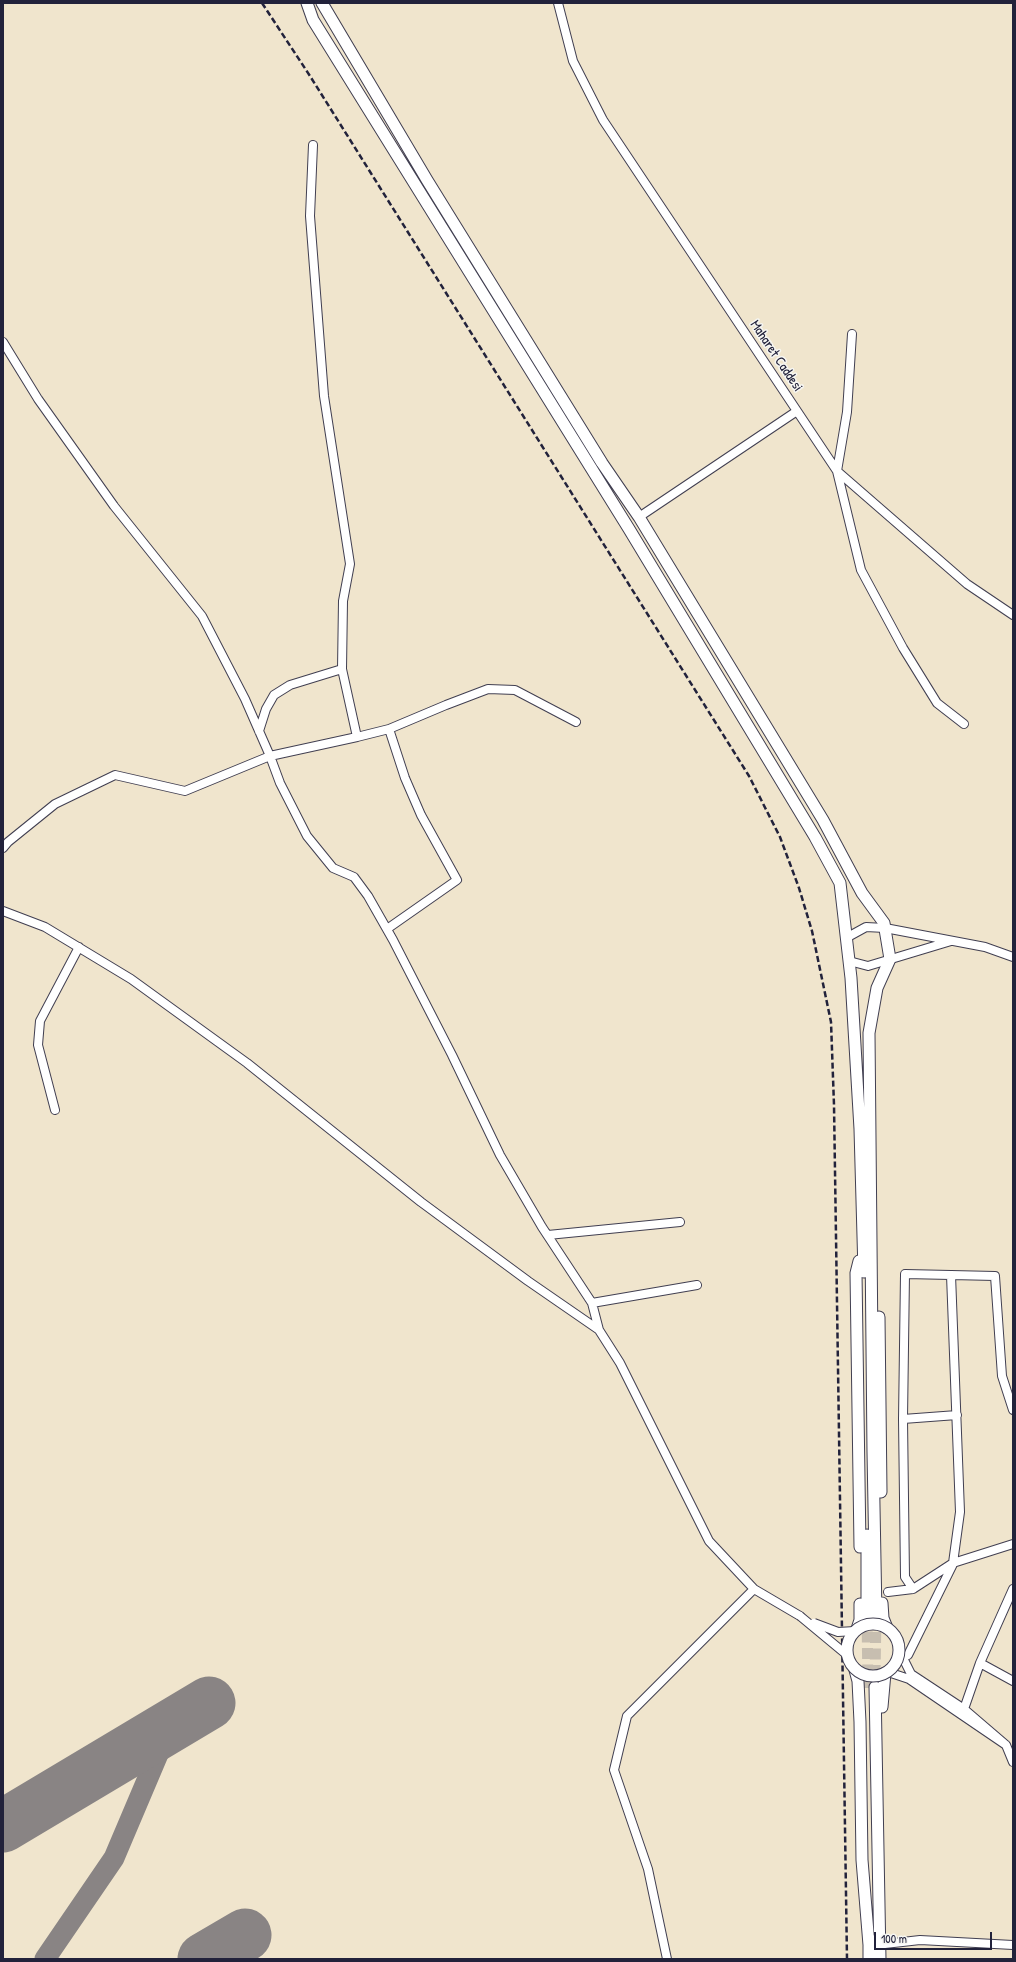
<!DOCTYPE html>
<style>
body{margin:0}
#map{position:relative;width:1016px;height:1962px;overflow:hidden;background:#f0e5cd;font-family:"Patrick Hand",sans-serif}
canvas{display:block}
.frame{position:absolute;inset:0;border:4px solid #22223b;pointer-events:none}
.scale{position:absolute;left:874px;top:1932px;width:118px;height:18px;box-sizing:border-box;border:2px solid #22223b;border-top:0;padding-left:5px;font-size:12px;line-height:14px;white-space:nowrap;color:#22223b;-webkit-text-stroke:3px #f6f6f2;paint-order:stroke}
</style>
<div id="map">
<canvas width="1016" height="1962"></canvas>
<div class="frame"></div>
<div class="scale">100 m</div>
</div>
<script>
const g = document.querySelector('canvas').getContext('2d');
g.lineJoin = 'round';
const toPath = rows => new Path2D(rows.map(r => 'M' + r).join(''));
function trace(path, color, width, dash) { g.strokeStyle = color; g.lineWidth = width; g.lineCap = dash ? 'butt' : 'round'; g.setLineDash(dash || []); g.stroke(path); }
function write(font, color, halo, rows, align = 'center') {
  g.font = font + ' "Patrick Hand",sans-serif'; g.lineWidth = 3; g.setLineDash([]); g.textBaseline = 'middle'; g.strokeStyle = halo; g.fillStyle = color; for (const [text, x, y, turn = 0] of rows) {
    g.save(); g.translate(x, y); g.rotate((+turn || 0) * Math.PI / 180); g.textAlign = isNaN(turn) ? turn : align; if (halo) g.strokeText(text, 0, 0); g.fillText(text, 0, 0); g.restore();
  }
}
trace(toPath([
 [45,1959,114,1858,170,1726]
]), '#898484', 21);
trace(toPath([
 [3,1826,209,1703],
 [204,1959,245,1935]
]), '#898484', 53);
trace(toPath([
 [867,1615,868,1688],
 [875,1676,876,1615]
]), '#c7beb0', 11, [11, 5.5]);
const minor = toPath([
 [558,3,573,61,603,120,837,471,967,584,1013,615],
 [852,334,847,412,837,471,861,570,903,648,937,703,964,724],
 [3,342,38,399,114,506,202,616,245,699,270,756,280,783,307,836,333,868,354,877,368,896,393,940,452,1055,500,1155,542,1227,592,1303,599,1330],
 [639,517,797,411],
 [389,729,446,705,488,689,515,690,576,722],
 [259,731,266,709,274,695,290,685,342,669],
 [357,737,389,729,405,778,421,815,457,880,387,929],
 [3,848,8,842,55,804,115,775,185,791,270,756,357,737,342,669,343,601,350,564,324,396,310,216,313,145],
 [3,911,45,927,131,979,247,1063,421,1202,528,1281,599,1330,620,1363,709,1541,754,1589,800,1616],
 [846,938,866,927,885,928,985,947,1013,957],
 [849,961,868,966,951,941],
 [55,1110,38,1045,40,1021,79,947],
 [548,1235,680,1222],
 [951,1275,905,1274,903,1419,905,1577,913,1589,953,1563],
 [592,1303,697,1285],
 [1013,1410,1002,1376,995,1276,951,1275,960,1512,953,1563,1013,1544],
 [903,1419,957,1415],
 [888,1592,913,1589],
 [908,1655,953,1564],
 [980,1663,1013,1681],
 [888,1672,909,1679,1006,1745,964,1709,911,1674,899,1650],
 [964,1709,980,1663,1013,1589],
 [1006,1745,1013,1762],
 [876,1945,920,1940,1013,1945],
 [667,1959,648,1869,614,1770,627,1716,754,1589]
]);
const major = toPath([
 [307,3,313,20,629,529,815,837,840,883,851,978,860,1129,864,1272],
 [322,3,427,180,602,463,639,517,823,820,862,893,884,923,890,959,877,988,869,1033,873,1452,876,1615],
 [859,1261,856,1273,860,1547],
 [879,1317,881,1492],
 [882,1603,883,1618,887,1628],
 [867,1615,867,1535],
 [857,1629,860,1620,860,1604],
 [855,1670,858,1681,860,1722,862,1860,869,1945],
 [875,1687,880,1959],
 [882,1707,885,1673],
 [869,1938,869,1959]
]);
trace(minor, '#413f51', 10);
trace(major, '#413f51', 13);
trace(minor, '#fff', 8);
trace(major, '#fff', 11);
trace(toPath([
 [262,3,310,76,749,776,780,837,799,888,812,931,831,1022,834,1105,847,1959]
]), '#22223b', 2.5, [6, 3]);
const minorBridge = toPath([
 [800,1616,847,1655],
 [814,1623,838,1632,855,1631]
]);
const majorBridge = toPath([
 '847 1650a26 26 0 1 1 52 0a26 26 0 1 1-52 0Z'
]);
trace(minorBridge, '#413f51', 10, []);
trace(majorBridge, '#413f51', 13, []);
trace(minorBridge, '#fff', 8);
trace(majorBridge, '#fff', 11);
write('14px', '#22223b', '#f6f6f2', [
 ["Maharet Caddesi",776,356,56]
]);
</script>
